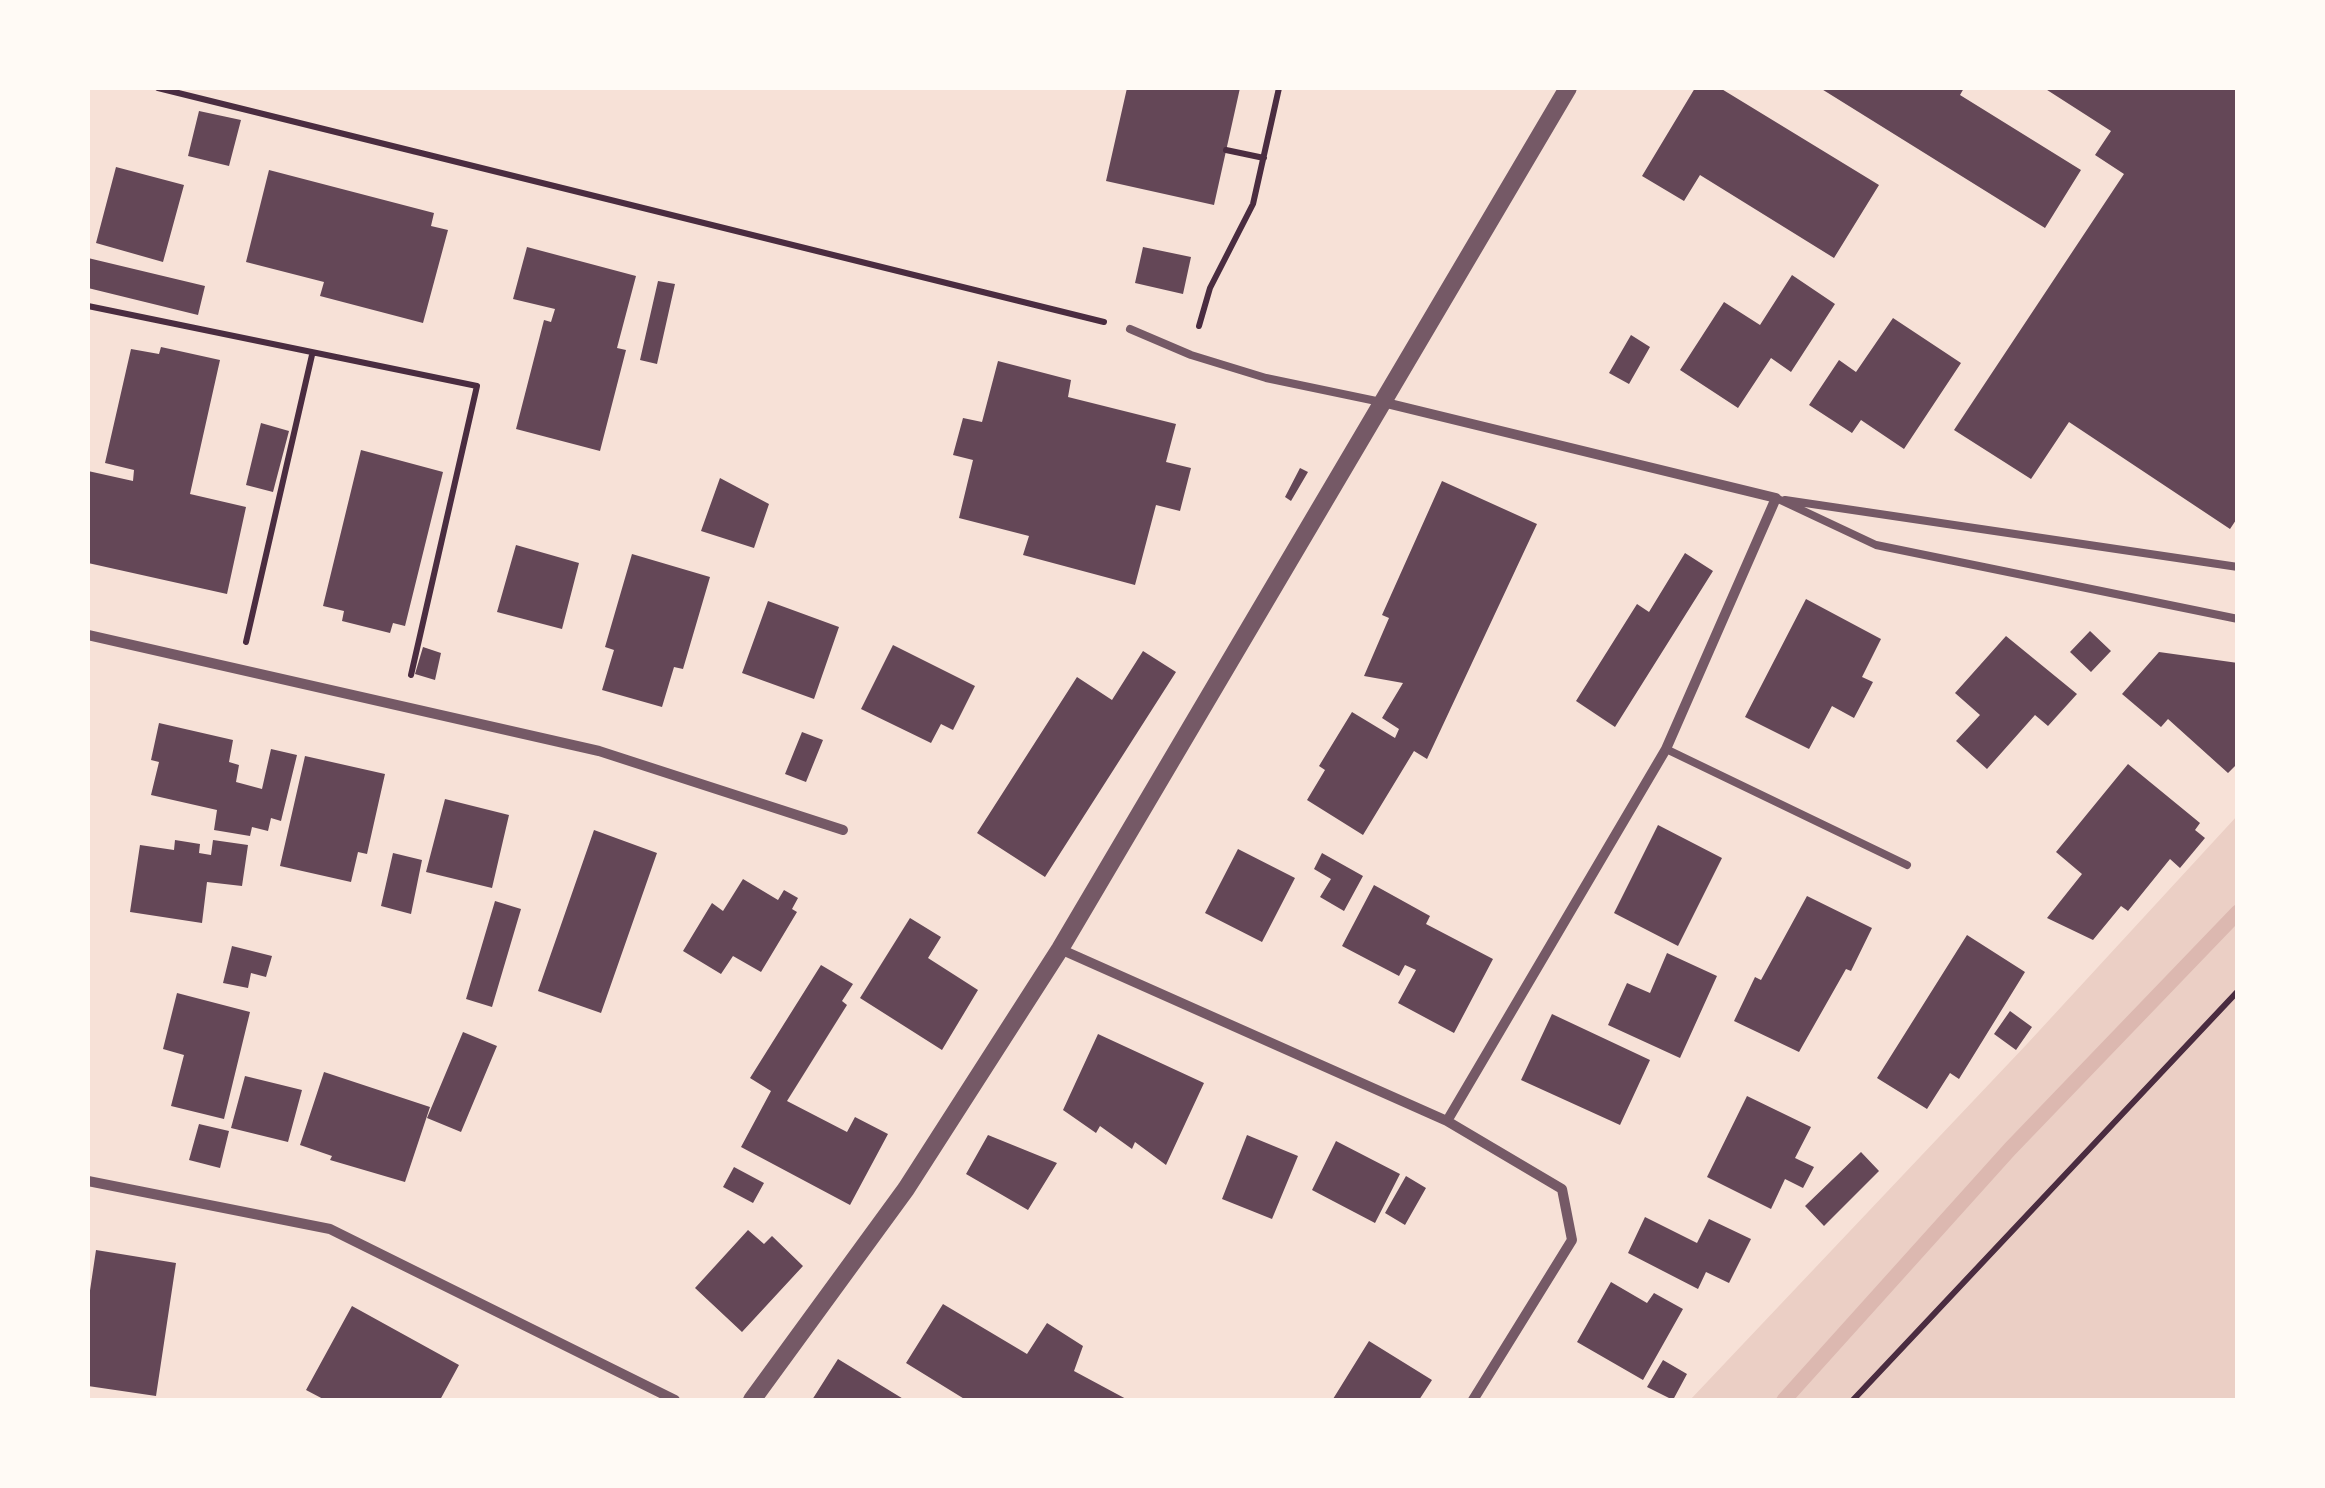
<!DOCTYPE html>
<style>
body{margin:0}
#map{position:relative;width:2325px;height:1488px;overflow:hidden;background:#f7e1d7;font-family:Karla,sans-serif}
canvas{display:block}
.frame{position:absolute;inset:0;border:90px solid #fffaf5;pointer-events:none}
</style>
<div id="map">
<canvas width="2325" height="1488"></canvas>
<div class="frame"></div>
</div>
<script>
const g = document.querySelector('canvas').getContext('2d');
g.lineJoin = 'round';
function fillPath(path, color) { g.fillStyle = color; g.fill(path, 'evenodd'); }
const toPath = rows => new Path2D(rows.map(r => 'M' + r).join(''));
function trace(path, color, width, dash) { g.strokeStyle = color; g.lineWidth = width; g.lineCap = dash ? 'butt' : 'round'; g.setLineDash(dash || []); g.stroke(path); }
fillPath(toPath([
 [2237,816,2237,1400,1690,1400,2027,1044]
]), '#ebcfc5');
trace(toPath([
 [1784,1400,2010,1149,2238,912]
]), '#dcb8b0', 15);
fillPath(toPath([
 [1127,88,1240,88,1214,205,1106,181],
 [1695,88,1720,88,1879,185,1834,258,1700,175,1684,201,1642,176],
 [1820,88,1964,88,1960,95,2081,170,2045,228],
 [2044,88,2238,88,2238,517,2230,529,2069,422,2031,479,1954,430,2124,174,2095,155,2111,131],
 [199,111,241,120,229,166,188,156],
 [116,167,184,185,163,262,96,243],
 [269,170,434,213,431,226,448,230,423,323,320,296,324,282,246,262],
 [527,247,636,276,617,348,626,350,600,451,516,429,544,320,551,322,555,309,513,299],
 [1143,247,1191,257,1183,294,1135,283],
 [88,258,205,286,198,315,88,288],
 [1792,275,1835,304,1791,372,1771,358,1738,408,1680,370,1724,302,1760,325],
 [658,281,675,284,657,364,640,360],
 [1893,318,1961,363,1904,449,1861,420,1852,433,1809,405,1839,360,1856,372],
 [1631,335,1650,347,1629,384,1609,373],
 [161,347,220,360,190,494,246,507,227,594,88,563,88,471,133,481,134,470,105,463,131,349,159,354],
 [998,361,1071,380,1068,397,1176,424,1166,462,1191,468,1180,511,1156,505,1135,585,1023,555,1029,536,959,518,973,460,953,455,963,418,982,422],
 [261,423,289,431,273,492,246,485],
 [361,450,443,472,405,626,393,623,390,633,342,621,344,611,323,606],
 [1300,468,1308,472,1291,501,1285,497],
 [720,478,769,504,754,548,701,531],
 [1442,481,1537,524,1427,759,1414,751,1363,835,1307,800,1325,770,1319,766,1352,712,1395,738,1399,729,1382,718,1403,683,1364,676,1389,618,1382,615],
 [516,545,579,563,562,629,497,612],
 [1685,553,1713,571,1615,727,1576,701,1637,604,1649,612],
 [632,554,710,577,683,669,674,667,662,707,602,690,614,650,605,647],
 [1806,599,1881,639,1862,677,1873,682,1854,718,1832,706,1809,749,1745,717],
 [768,601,839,627,814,699,742,673],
 [2090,631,2111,651,2091,672,2070,652],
 [2006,636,2077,694,2048,726,2035,715,1987,769,1956,741,1980,715,1955,693],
 [893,645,975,686,953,730,941,724,931,743,861,709],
 [423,647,441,653,435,680,415,674],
 [1143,651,1176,672,1045,877,977,833,1077,677,1112,700],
 [2159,652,2238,663,2238,763,2228,773,2168,719,2161,727,2122,694],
 [159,723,233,740,229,762,239,765,236,782,262,789,271,749,297,755,281,821,271,818,268,831,252,827,250,836,214,830,217,810,151,795,159,762,151,760],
 [802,732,823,740,806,782,785,774],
 [305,756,385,774,367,854,358,852,351,882,280,866],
 [2128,764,2200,823,2195,830,2205,838,2180,868,2170,859,2128,911,2121,906,2093,940,2047,918,2082,874,2056,852],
 [445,799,509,815,492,888,426,872],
 [1658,825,1722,858,1678,946,1614,913],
 [594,830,657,853,601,1013,538,991],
 [175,840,200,844,199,853,211,855,213,840,248,845,242,886,207,882,202,923,130,912,140,845,174,850],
 [1238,849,1295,878,1262,942,1205,913],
 [393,853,422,860,411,914,381,906],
 [1322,853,1363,876,1344,911,1320,897,1331,879,1314,869],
 [743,879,778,900,784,890,798,898,792,909,797,912,761,972,733,956,721,974,683,951,712,903,723,911],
 [1374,885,1430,916,1426,924,1493,959,1454,1033,1398,1003,1416,970,1405,965,1399,976,1342,946],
 [1807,896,1872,928,1851,971,1846,969,1799,1052,1734,1021,1755,977,1761,980],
 [495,901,521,909,492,1007,466,999],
 [910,918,941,937,928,958,978,990,942,1050,860,998],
 [1967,935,2025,972,1959,1079,1950,1073,1927,1109,1877,1078],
 [232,946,272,956,266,977,251,973,248,988,223,983],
 [1667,953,1717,976,1680,1058,1608,1025,1627,983,1650,993],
 [821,965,853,984,842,1001,847,1005,787,1101,847,1132,855,1117,888,1134,850,1205,741,1147,771,1091,750,1078],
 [177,993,250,1012,224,1119,171,1106,184,1055,163,1049],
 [2010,1011,2032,1027,2016,1050,1994,1034],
 [1552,1014,1650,1060,1620,1125,1521,1080],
 [463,1032,497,1046,461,1132,427,1118],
 [1098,1034,1204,1083,1166,1165,1135,1142,1132,1149,1100,1126,1096,1133,1063,1110],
 [324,1072,430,1107,405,1182,330,1160,332,1156,300,1145],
 [245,1076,302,1090,288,1142,231,1128],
 [1747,1096,1811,1127,1795,1158,1814,1167,1803,1188,1785,1179,1771,1209,1707,1177],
 [199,1124,229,1131,220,1168,189,1160],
 [988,1135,1057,1163,1028,1210,966,1174],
 [1247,1135,1298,1156,1272,1219,1222,1199],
 [1336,1141,1400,1174,1375,1223,1312,1190],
 [1861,1152,1879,1171,1824,1226,1805,1206],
 [734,1167,764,1183,753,1203,723,1187],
 [1406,1176,1426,1188,1405,1225,1385,1213],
 [1645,1217,1697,1243,1709,1219,1751,1239,1729,1283,1706,1272,1698,1289,1628,1253],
 [748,1230,764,1244,772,1236,803,1266,742,1332,695,1288],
 [96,1250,176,1263,156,1396,88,1386,88,1304],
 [1611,1282,1647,1303,1654,1293,1683,1309,1643,1380,1577,1342],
 [943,1304,1027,1354,1047,1323,1083,1346,1074,1371,1128,1400,966,1400,906,1363],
 [352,1306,459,1365,440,1400,325,1400,306,1390],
 [1369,1341,1432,1380,1419,1400,1333,1399],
 [838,1359,905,1400,812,1400],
 [1663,1360,1687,1374,1673,1400,1647,1387]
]), '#644757');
trace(toPath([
 [158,88,1104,322],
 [1226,150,1264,158],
 [88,306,477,386,411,675],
 [1199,326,1210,288,1253,204,1279,88],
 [246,642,312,355],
 [1853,1400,2238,991]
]), '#4a2c40', 6);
trace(toPath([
 [1130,329,1191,355,1266,378,1381,402],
 [1776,498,1876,545,2238,619],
 [1785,500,2238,567],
 [1666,749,1907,865]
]), '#755966', 8);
trace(toPath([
 [1382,402,1776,498,1666,749,1447,1121],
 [88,635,599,751,843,830],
 [1060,949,1447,1121,1562,1189,1572,1240,1473,1400],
 [88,1181,330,1229,675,1400]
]), '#755966', 10);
trace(toPath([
 [752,1400,906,1189,1060,949,1568,88]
]), '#755966', 18);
</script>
